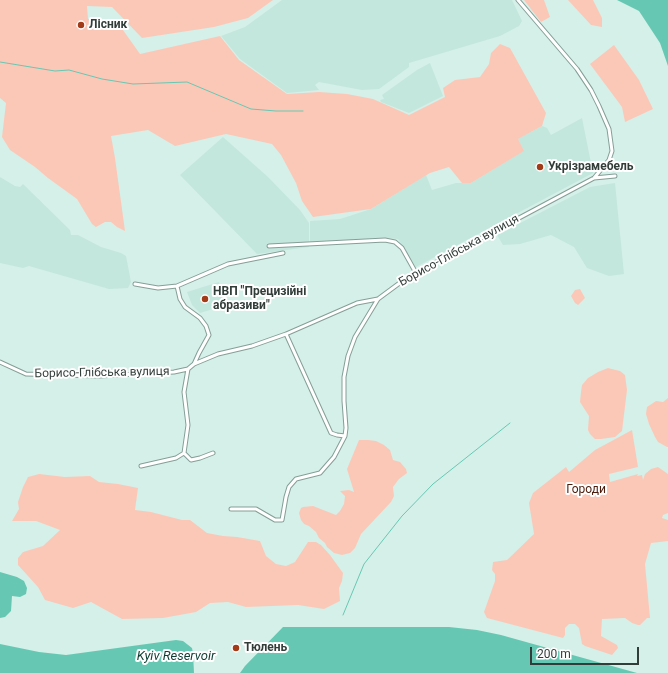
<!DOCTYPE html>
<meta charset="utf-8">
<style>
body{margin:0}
#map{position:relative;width:668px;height:673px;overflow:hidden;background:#d5f0e8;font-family:Roboto,sans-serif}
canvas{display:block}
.scale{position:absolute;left:530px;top:647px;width:109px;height:18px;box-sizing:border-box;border:2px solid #323d3a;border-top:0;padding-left:5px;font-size:12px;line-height:14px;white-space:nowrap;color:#323d3a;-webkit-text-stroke:3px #fff;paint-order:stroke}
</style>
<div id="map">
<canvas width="668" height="673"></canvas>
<div class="scale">200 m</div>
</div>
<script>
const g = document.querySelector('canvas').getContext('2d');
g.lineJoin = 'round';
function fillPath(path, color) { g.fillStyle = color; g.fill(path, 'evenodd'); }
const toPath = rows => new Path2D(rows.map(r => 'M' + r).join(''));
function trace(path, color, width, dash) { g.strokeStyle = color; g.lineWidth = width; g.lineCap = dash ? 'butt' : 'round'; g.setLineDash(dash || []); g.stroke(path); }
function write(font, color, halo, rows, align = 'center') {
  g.font = font + ' Roboto,sans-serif'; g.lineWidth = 4; g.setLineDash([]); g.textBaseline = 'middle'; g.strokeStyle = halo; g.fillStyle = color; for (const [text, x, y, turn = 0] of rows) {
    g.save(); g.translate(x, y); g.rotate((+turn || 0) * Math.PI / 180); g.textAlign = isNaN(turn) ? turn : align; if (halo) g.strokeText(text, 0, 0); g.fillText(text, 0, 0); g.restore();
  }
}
fillPath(toPath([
 [282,0,512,0,522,21,519,26,500,36,409,63,409,67,379,89,362,90,319,82,315,85,319,90,287,93,240,59,221,36,245,27],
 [430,63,443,96,409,113,381,102,380,100,384,99,382,95,417,70],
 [582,118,593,173,416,267,414,264,398,239,386,238,310,242,310,221,340,219,371,209,426,175,432,190,456,183,471,183,523,151,517,139,542,126,547,128,551,135],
 [223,137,268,177,300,210,309,223,309,247,257,254,180,175],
 [0,177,15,186,20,187,23,184,70,230,71,235,78,235,101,247,121,253,126,256,131,282,128,288,109,289,29,266,23,268,0,263],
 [615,183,624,274,609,276,587,268,574,247,551,235,520,244,503,245,497,235,590,187],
 [219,282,223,306,200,313,192,305,187,292]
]), '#c3e7dd');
fillPath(toPath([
 [0,0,273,0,248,18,214,27,142,38,112,7,87,6,88,19,118,23,140,54,220,36,239,60,287,94,319,92,347,94,373,99,409,115,445,97,443,88,455,80,480,77,489,64,491,53,500,44,510,48,546,113,542,126,518,139,524,151,471,183,462,183,449,167,430,173,371,209,313,217,302,201,296,183,281,155,272,144,226,134,175,146,148,130,111,136,115,158,125,231,117,227,111,222,105,222,96,227,92,224,77,199,48,178,35,167,10,150,2,137,6,103,0,98],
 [524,0,544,0,550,17,541,22],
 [568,0,593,0,602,18,602,27,591,25],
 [614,45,639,80,653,109,625,122,622,107,590,64],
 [580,289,585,298,578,305,575,303,571,296,575,290],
 [608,368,620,371,625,375,627,390,622,431,615,437,601,439,595,439,590,434,588,430,589,416,580,402,581,392,582,385,588,378,598,372],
 [668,398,668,447,667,447,658,442,655,437,649,424,646,414,647,407,656,401,663,402],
 [632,430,638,467,609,474,610,482,638,474,637,476,642,475,643,480,645,474,651,469,658,467,668,474,668,513,663,515,662,518,668,520,668,541,651,543,645,564,650,618,647,618,640,625,638,625,632,623,625,618,602,619,601,636,617,645,618,648,612,655,585,646,582,644,579,628,575,624,569,624,565,628,565,635,563,638,487,618,484,612,495,581,495,574,492,570,493,562,507,560,534,534,529,503,533,493,566,467,569,472,595,450],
 [359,440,368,440,376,441,384,445,390,450,393,460,400,462,406,469,407,473,399,479,393,487,394,496,391,502,361,534,355,548,350,553,342,555,334,553,327,547,325,543,319,538,316,532,309,526,304,524,301,520,299,513,301,508,303,507,313,506,336,515,340,511,344,504,345,496,340,491,349,490,354,492,347,469],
 [39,474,65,477,90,476,99,482,118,484,138,488,135,510,151,512,182,520,190,520,207,533,223,536,237,537,260,541,266,556,276,564,286,566,295,562,308,542,316,542,321,545,330,555,343,573,342,581,339,588,340,601,324,609,298,605,246,607,228,602,210,603,196,612,163,618,122,619,91,602,73,608,45,600,38,587,18,565,18,558,23,552,43,546,60,530,36,521,12,521,19,509,18,502,23,487,28,477]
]), '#fbc8b8');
fillPath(toPath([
 [617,0,668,0,668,66,660,43,639,11],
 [0,572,17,577,24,581,27,588,26,594,20,597,12,596,11,611,5,617,0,618],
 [283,627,449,627,477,630,501,635,637,673,240,673,245,666],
 [176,640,183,641,192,648,193,653,194,673,0,673,0,644,39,652,66,655]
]), '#66c8b3');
trace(toPath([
 [0,62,55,71,69,70,102,79,133,84,187,82,251,109,276,111,303,111],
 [343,615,364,564,402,516,433,484,510,423]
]), '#66c8b3', 1);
const street = toPath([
 [594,178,615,176],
 [269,246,385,240,395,242,402,248,416,273],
 [135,284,158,288,177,286],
 [286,334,331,433,337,435,345,436],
 [0,362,26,374,99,376,174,372,188,369,194,364,218,354,252,346,286,334,357,303,378,299,401,282,416,273,594,178,609,160,612,151,609,129,599,106,591,90,577,69,518,0],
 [194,364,199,353,209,335,206,326,200,318,185,307,180,299,177,286,228,264,283,253],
 [184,453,191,460,200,458,213,453],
 [141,466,176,458,184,453,188,425,184,392,188,369],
 [231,509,256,509,275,520,282,520,286,497,289,487,296,479,320,473,334,457,345,436,346,428,344,401,344,377,348,356,355,337,378,299]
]);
trace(street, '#859e97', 5);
trace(street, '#fff', 3);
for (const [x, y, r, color] of [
 [81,25,4,"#a23b17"],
 [540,167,4,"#a23b17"],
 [205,299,4,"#a23b17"],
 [236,648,4,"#a23b17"]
]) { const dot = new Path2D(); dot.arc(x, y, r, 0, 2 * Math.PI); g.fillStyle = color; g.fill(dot); trace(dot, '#fff', 1.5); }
write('bold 12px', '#323d3a', '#fff', [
 ["Лісник",89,25],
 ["Укрізрамебель",548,167],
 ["НВП \"Прецизійні",213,292],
 ["абразиви\"",213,306],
 ["Тюлень",244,648]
], 'left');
write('12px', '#323d3a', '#fff', [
 ["Борисо-Глібська вулиця",459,251,-29],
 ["Борисо-Глібська вулиця",102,373,-1]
]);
write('12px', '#4b1c0c', '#fff', [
 ["Городи",586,490]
]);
write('italic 13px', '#0f3d34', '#fff', [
 ["Kyiv Reservoir",176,657]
]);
</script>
